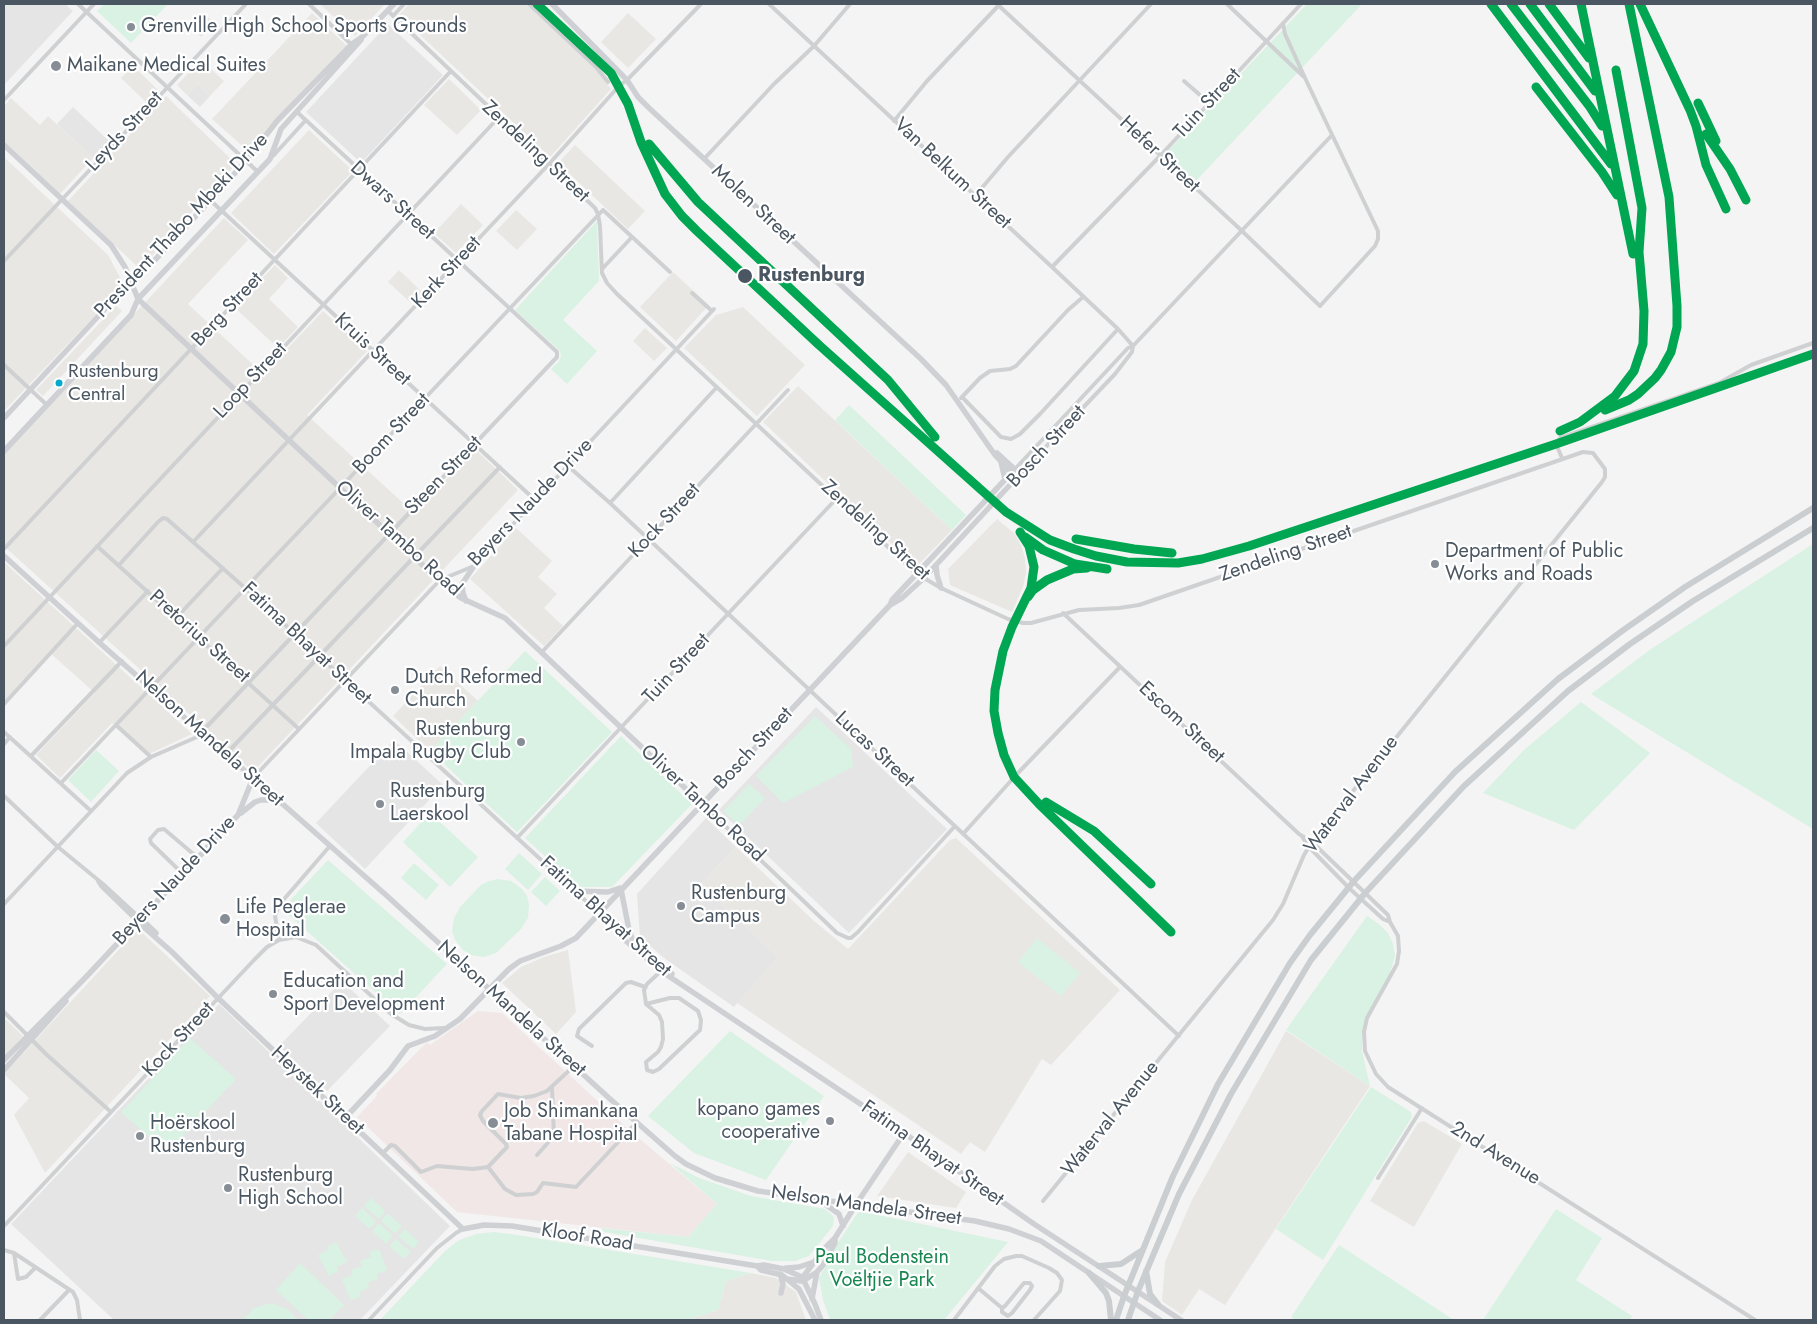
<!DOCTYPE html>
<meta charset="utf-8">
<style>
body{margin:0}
#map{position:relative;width:1817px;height:1324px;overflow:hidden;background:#f4f4f4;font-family:Jost,sans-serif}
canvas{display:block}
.frame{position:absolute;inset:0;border:5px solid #4a5661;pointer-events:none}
</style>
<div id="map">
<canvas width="1817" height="1324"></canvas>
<div class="frame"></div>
</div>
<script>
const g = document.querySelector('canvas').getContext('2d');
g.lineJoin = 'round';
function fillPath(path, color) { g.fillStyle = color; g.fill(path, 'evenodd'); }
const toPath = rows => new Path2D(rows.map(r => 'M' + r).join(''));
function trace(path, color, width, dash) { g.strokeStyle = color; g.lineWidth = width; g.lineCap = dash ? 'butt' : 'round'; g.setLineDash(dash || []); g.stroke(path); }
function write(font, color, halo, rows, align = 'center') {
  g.font = font + ' Jost,sans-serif'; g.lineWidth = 4.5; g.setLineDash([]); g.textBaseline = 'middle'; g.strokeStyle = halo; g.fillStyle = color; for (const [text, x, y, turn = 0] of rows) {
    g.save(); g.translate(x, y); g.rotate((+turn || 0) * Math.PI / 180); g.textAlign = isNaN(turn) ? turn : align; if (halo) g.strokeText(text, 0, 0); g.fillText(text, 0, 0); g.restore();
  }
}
fillPath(toPath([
 [322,4,385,4,355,36,321,5],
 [409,4,526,4,595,68,611,89,550,157,399,15],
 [204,13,214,23,201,37,190,27],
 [312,13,347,46,248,151,212,119],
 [628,13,656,39,628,68,601,42],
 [201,60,224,81,210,96,198,84,187,95,177,85],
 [133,66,158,90,146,102,121,78],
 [449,79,481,110,457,135,424,105],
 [166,96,236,164,140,269,68,201],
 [11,98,40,125,48,116,93,158,60,194,4,141,4,106],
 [309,130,353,171,274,254,231,213],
 [575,145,645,211,628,229,558,163],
 [4,157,108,255,124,285,4,411],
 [461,204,483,225,456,253,434,233],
 [516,210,537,229,517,250,496,231],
 [224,218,248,240,188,304,263,374,323,311,367,351,307,415,414,513,475,449,518,490,253,772,4,546,4,453],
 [275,265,288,278,269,299,298,327,278,348,234,307],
 [399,270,422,292,411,303,388,282],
 [673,272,709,305,676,341,640,307],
 [116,306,122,311,43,396,36,390],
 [743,307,805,365,757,416,684,348,716,315],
 [645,328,667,348,654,361,633,341],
 [798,386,952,530,916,567,763,422],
 [997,519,1014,533,1021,545,1025,558,1026,573,1023,587,1012,612,950,585,948,569],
 [516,528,552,561,538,577,557,594,544,608,563,626,544,646,470,579],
 [4,562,192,734,147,755,112,723,60,778,36,755,95,693,50,653,4,701],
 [440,666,478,701,430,751,393,716],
 [956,838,1120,990,1051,1065,1042,1059,985,1152,970,1142,961,1154,737,1003,778,957,701,884,736,847,813,920,848,949,950,840],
 [138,929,210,996,45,1173,14,1115,29,1098,4,1074],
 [568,950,576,1012,556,1034,502,983,521,967,544,957],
 [4,1018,23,1036,4,1057],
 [1286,1031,1370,1086,1225,1305,1199,1289,1182,1315,1162,1301,1165,1262,1192,1200],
 [1424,1121,1462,1144,1414,1227,1370,1201,1418,1123],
 [908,1152,966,1192,956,1208,877,1196],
 [751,1273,776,1278,796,1292,806,1320,687,1320,718,1310,726,1281]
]), '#e8e7e3');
fillPath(toPath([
 [4,4,65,4,73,11,4,85],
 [388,24,443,75,361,163,306,112],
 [198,84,210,96,200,107,187,95],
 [73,107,109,141,93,158,57,124],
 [816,707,947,829,849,933,719,810],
 [394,740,443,785,365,869,316,823],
 [706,818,736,847,701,884,778,957,734,1007,664,958,640,937,637,894],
 [342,981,390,1026,327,1091,279,1046],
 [219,1004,450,1226,360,1320,114,1320,11,1224]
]), '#e6e5e6');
fillPath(toPath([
 [478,1011,502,1013,629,1130,717,1204,688,1237,457,1212,357,1117,374,1099,377,1096,376,1094,427,1042,430,1045]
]), '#f1e7e6');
fillPath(toPath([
 [104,4,168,4,131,43,97,11],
 [1307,4,1362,4,1194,183,1164,155],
 [597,221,599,281,563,320,597,351,567,384,551,369,559,361,561,356,560,351,515,310],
 [849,405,966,515,952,530,835,420],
 [1813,544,1813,829,1591,694,1651,649],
 [525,651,612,732,517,832,430,751],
 [1581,702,1650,753,1574,830,1483,793,1524,750],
 [815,716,851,749,853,767,783,803,756,776],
 [621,736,692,804,612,887,578,887,525,838],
 [96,750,119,771,91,802,68,780],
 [749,784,765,798,739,826,723,811],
 [430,813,478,857,450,887,403,842],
 [519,853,542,874,528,890,505,869],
 [328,860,447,964,400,1014,282,909],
 [414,863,439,885,426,900,401,878],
 [545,877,560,891,546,906,531,892],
 [498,879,511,881,522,889,527,896,529,905,528,918,521,929,496,953,484,957,471,955,463,950,455,940,452,931,454,918,460,907,481,885,489,881],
 [1367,916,1379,924,1388,933,1393,944,1395,956,1389,976,1365,1025,1362,1036,1362,1051,1370,1086,1286,1030],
 [1037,938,1080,973,1061,996,1018,962],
 [730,1031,824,1096,766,1180,694,1153,648,1116],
 [190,1038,236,1079,167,1153,121,1112],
 [1371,1087,1411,1112,1412,1117,1323,1260,1276,1229],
 [670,1163,699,1178,751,1196,825,1209,834,1217,833,1226,809,1256,795,1261,772,1261,604,1232,601,1228,688,1237,717,1204],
 [371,1198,385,1211,379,1219,364,1206],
 [362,1208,376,1221,370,1229,355,1216],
 [1556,1209,1602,1238,1576,1280,1632,1316,1630,1320,1483,1320],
 [859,1211,1008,1242,944,1320,830,1320,823,1300,819,1278,839,1241],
 [387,1213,402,1226,395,1234,381,1221],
 [379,1223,393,1236,386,1244,372,1231],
 [405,1229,419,1242,413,1249,398,1236],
 [494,1232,511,1234,751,1273,726,1281,718,1310,687,1320,380,1320,444,1252,459,1240,476,1234],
 [396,1239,411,1252,404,1259,389,1246],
 [336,1242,347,1262,337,1267,338,1271,329,1276,318,1255,328,1250,327,1247],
 [1339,1245,1454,1320,1296,1320,1291,1317],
 [379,1249,387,1270,377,1274,378,1279,368,1283,369,1288,359,1292,360,1297,350,1300,342,1279,353,1275,351,1270,362,1266,360,1261,371,1257,369,1252],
 [300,1263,344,1305,330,1320,308,1320,276,1290],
 [271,1303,288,1309,298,1320,243,1320,254,1308]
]), '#d9f2e3');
trace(toPath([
 [78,4,258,172],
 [309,4,352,45],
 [529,4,596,67,608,82],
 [769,4,1052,267,1118,329,1133,346],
 [997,4,1241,230,1320,306,1375,246,1378,239,1378,231,1305,78,1285,34,1283,23],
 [1227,4,1303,76],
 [388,11,595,208,598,214,600,226,602,273,607,283,617,294,917,574,941,588,1008,619,1023,623,1031,623,1079,610,1119,608,1139,605,1583,452,1593,453,1605,469,1605,477,1602,482,1312,842,1304,855,1283,904,1273,920,1043,1201],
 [393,16,404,4],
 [1184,81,1209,103],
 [4,100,94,4],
 [894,121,927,81,1000,4],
 [273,156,305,121],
 [704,159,774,84,814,46,850,4],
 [975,196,1008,157,1151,4],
 [210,200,535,500],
 [4,261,246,4],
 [1052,267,1160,156,1301,4],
 [602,269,632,237],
 [692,293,712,311],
 [4,365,47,405],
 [962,397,1001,437,1011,439,1020,434,1040,414,1118,329],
 [961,398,980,378,990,371,1010,369,1016,366,1068,310,1083,297],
 [1562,458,1556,444,1560,438,1719,383,1751,365,1813,343],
 [568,466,610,503,1179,1036],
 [1015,469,1128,348,1133,346,1332,135],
 [1020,474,1115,374,1132,352,1133,346],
 [610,503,717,387],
 [193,542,549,164,619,86,627,80,701,4],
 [97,546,299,729],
 [4,549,451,71],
 [119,565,158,522,163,518,167,519,245,588,599,913],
 [1063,613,1299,834,1312,842,1388,915,1390,922,1398,936,1399,951,1397,964,1367,1018,1364,1032,1365,1051,1376,1074,1388,1087,1755,1320],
 [177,617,223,568],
 [99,643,148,591],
 [4,646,499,117],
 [541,653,788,390],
 [4,704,78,623],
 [116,725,151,757],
 [4,732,91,811],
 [4,744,10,737],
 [226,754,500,467],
 [31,756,122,661],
 [253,778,440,580,474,566,714,309],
 [61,783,603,210,670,272],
 [4,796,58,847,103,884,141,919],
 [702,804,837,933,848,938,851,938,858,932,955,826],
 [963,834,1017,774,1120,667],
 [1301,835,1309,847,1349,888,1383,919,1390,922],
 [517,838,837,498],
 [183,874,151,843,150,839,158,830,164,829,198,858],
 [98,881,101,886,138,922],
 [4,904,127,773,151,757,197,737,557,357,557,352,297,112],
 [279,940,296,937,316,945,391,1014,409,1025,425,1029,444,1028],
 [646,1004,670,998,679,998,698,1011,701,1020,700,1030,659,1069,653,1072,647,1070,646,1062,658,1052,661,1047,663,1039,662,1022,659,1015,646,1004,644,990,647,984,661,971],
 [4,1012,47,1055,111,1112],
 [592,1046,577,1036,579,1029,626,983,631,982,645,987],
 [383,1153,391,1145,395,1146,421,1172,437,1166,473,1169,488,1167,507,1147,506,1144,483,1121,480,1115,482,1111,498,1094,521,1098,534,1096,547,1091,574,1066],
 [537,1155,554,1136,552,1088],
 [488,1167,505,1189,516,1195,533,1194,537,1192,543,1183,576,1187,637,1122],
 [1378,1178,1422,1108],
 [4,1226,254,960,267,947,279,940,275,916,279,905,329,847],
 [4,1250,14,1253,73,1292,77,1300,80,1320],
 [14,1253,18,1279,26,1277,35,1268],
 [978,1288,1002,1308,1002,1312,1008,1316,1012,1313,1030,1290,1032,1286,1030,1283,1024,1283,1005,1306,1002,1308],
 [40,1320,69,1290],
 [369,1320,437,1248,456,1233,463,1229],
 [954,1320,995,1266,1004,1259,1016,1256,1022,1256,1049,1268,1057,1273,1062,1280,1060,1291,1034,1320]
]), '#ced0d2', 4);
trace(toPath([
 [552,4,627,80,638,97,649,108,921,359,946,385,995,455,1016,478],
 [4,145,111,245,125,267,138,299,445,586,461,598,505,618,702,804],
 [4,418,116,297,133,283,172,242,246,161,277,121,352,44,362,37,394,4],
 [4,451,131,315,138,299,270,159,281,129,361,40],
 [1001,462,1005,479],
 [4,556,102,645,386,895,609,1098,675,1156,686,1164,715,1178,758,1191,975,1221,1009,1229,1041,1241,1160,1320],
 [936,565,937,575,941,588],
 [466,601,463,593,462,584,474,566],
 [890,605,902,598,924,578,1020,474,997,453],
 [241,813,255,802,261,800,277,800],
 [621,889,629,930,633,941,643,951,672,974],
 [573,891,608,892,620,888],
 [599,913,608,920,626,941,661,971,904,1133,1034,1224,1181,1320],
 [141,919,156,933],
 [138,922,172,952,218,998,463,1229,484,1225,512,1226,757,1266,761,1270,782,1275,794,1285,799,1289,815,1320],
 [4,1060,86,977,238,815,253,778],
 [4,1070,66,1001],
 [346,1117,390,1070,408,1046,435,1036,460,1019,509,969,520,961,561,946,576,938,890,605,892,600,1015,469],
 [822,1202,839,1214,843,1226],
 [757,1266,764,1265,784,1269,802,1277,815,1304,821,1320],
 [786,1268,799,1267,814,1262],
 [780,1274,783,1284,781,1293],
 [787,1279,803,1281,817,1272,823,1265,835,1243,835,1238,855,1206,904,1133],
 [800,1281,823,1250,835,1238],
 [812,1299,817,1272]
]), '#ced0d4', 5.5);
trace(toPath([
 [1099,1266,1121,1264,1141,1251],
 [1146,1271,1150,1294,1158,1304],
 [1089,1273,1106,1293,1109,1301,1111,1320],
 [1116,1320,1124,1296,1173,1176,1218,1084,1290,963,1310,935,1354,881,1455,772,1558,679,1622,631,1685,587,1813,508],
 [1128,1320,1138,1291,1179,1194,1231,1094,1311,960,1366,892,1464,786,1568,691,1630,644,1693,601,1813,528]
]), '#caced1', 6);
trace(toPath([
 [537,4,611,73,628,104,641,142,665,194,682,216,697,231,819,345,1006,512,1050,540,1074,549,1096,556,1127,562,1178,563,1202,559,1249,546,1556,444,1813,354],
 [1491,4,1611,164],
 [1511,4,1590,107,1602,126],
 [1530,4,1595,91],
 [1549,4,1589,58],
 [1581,4,1633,254],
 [1640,4,1690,110,1696,126,1706,165,1726,209],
 [1536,87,1602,172,1617,195],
 [1698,103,1716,141],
 [1706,134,1730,169,1746,200],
 [649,144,698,202,888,380,935,437],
 [1605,410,1629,400,1638,394,1655,378,1661,370,1671,352,1677,327,1677,306,1669,197,1629,4],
 [1560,431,1580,422,1615,396,1634,371,1643,344,1644,311,1639,252,1642,208,1616,70],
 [1020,532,1029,546,1034,567,1031,588,1012,627,1003,651,995,690,994,711,998,733,1004,755,1014,777,1039,804,1171,932],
 [1025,537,1043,550,1075,564,1107,569],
 [1076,539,1134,549,1172,553],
 [1028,597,1033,590,1047,580,1073,569,1087,568],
 [1046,802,1094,831,1151,884]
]), '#00a651', 9);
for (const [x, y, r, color] of [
 [131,27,5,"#868d94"],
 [56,66,6,"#868d94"],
 [745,276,8,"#4a5661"],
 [59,383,4.5,"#00a9ce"],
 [1435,564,5,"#868d94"],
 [395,690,5,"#868d94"],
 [521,742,5,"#868d94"],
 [380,804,5,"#868d94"],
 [681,906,5,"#868d94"],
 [225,919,6,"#868d94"],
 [273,994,5,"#868d94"],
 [830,1121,5,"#868d94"],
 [493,1123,6,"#868d94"],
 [140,1136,5,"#868d94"],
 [228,1188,5,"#868d94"]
]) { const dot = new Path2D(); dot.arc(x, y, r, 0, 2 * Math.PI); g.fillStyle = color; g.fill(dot); trace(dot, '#fff', 2); }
write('19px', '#4a5661', '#fff', [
 ["Rustenburg",68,372],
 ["Central",68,395]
], 'left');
write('20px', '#4a5661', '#fff', [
 ["Grenville High School Sports Grounds",141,27],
 ["Maikane Medical Suites",67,66],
 ["Department of Public",1445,552],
 ["Works and Roads",1445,575],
 ["Dutch Reformed",405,678],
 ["Church",405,701],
 ["Rustenburg",511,730,"right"],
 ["Impala Rugby Club",511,753,"right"],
 ["Rustenburg",390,792],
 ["Laerskool",390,815],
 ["Rustenburg",691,894],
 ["Campus",691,917],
 ["Life Peglerae",236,908],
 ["Hospital",236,931],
 ["Education and",283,982],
 ["Sport Development",283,1005],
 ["kopano games",820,1110,"right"],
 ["cooperative",820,1133,"right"],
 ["Job Shimankana",504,1112],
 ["Tabane Hospital",504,1135],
 ["Hoërskool",150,1124],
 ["Rustenburg",150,1147],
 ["Rustenburg",238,1176],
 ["High School",238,1199]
], 'left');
write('20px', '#4a5661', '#fff', [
 ["Tuin Street",1208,104,-47],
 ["Leyds Street",125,132,-47],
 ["Zendeling Street",535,152,43],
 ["Hefer Street",1159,155,43],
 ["Van Belkum Street",952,174,43],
 ["Dwars Street",392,201,42],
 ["Molen Street",753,205,43],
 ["President Thabo Mbeki Drive",182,226,-47],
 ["Kerk Street",447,273,-47],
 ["Berg Street",228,310,-47],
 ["Kruis Street",372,350,43],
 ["Loop Street",251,381,-47],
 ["Boom Street",392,434,-47],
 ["Bosch Street",1047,447,-47],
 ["Steen Street",444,476,-46],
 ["Beyers Naude Drive",531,503,-46],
 ["Kock Street",665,521,-47],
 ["Zendeling Street",875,531,42],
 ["Oliver Tambo Road",398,539,42],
 ["Zendeling Street",1286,554,-19],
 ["Pretorius Street",199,637,42],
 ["Fatima Bhayat Street",306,644,43],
 ["Tuin Street",677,669,-47],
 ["Escom Street",1181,723,43],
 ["Nelson Mandela Street",209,739,42],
 ["Bosch Street",754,749,-47],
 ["Lucas Street",874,750,43],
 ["Waterval Avenue",1352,795,-53],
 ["Oliver Tambo Road",702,804,43],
 ["Beyers Naude Drive",175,881,-47],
 ["Fatima Bhayat Street",605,917,42],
 ["Nelson Mandela Street",511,1009,42],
 ["Kock Street",179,1040,-47],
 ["Heystek Street",317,1091,43],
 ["Waterval Avenue",1111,1119,-51],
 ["Fatima Bhayat Street",932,1154,35],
 ["2nd Avenue",1495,1154,32],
 ["Nelson Mandela Street",866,1206,8],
 ["Kloof Road",587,1238,9]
]);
write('bold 20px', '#4a5661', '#fff', [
 ["Rustenburg",758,276]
], 'left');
write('20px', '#17864f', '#fff', [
 ["Paul Bodenstein",882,1258],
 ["Voëltjie Park",882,1281]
]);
</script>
